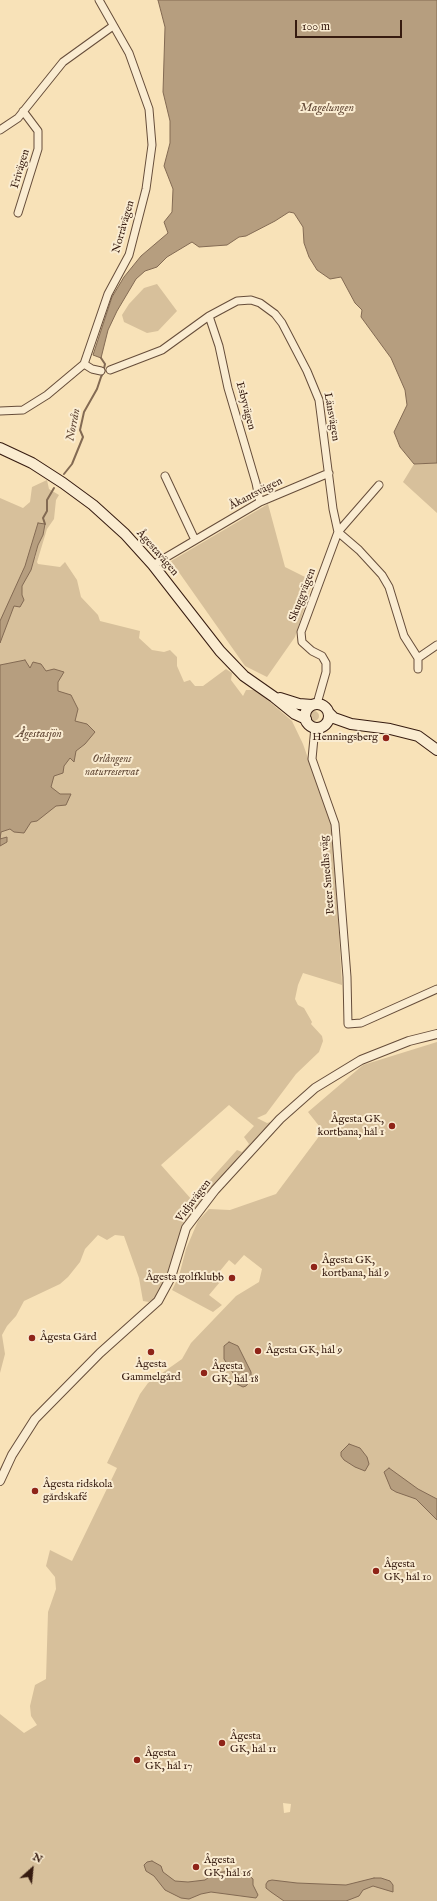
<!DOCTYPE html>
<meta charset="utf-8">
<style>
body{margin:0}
#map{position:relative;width:437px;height:1901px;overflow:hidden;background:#f8e2b8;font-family:"IM FELL English",serif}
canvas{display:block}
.north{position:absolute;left:12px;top:1849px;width:40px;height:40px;-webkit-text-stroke:3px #faecd1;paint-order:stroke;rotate:27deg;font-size:11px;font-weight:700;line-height:16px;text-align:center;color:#361b10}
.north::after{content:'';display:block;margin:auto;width:14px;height:18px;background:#361b10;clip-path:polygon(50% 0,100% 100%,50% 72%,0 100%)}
.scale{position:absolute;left:295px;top:20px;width:107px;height:18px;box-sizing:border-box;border:2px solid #361b10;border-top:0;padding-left:5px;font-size:12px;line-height:14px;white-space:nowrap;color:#361b10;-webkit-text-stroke:3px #faecd1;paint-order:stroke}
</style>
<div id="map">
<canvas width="437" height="1901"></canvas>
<div class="north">N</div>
<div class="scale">100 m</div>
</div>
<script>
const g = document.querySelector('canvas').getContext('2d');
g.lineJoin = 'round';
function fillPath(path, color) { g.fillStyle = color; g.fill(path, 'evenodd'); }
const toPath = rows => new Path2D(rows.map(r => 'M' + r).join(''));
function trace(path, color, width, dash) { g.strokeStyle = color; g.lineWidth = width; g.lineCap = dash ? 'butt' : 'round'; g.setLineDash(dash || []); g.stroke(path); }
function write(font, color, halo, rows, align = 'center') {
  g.font = font + ' "IM FELL English",serif'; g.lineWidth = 4; g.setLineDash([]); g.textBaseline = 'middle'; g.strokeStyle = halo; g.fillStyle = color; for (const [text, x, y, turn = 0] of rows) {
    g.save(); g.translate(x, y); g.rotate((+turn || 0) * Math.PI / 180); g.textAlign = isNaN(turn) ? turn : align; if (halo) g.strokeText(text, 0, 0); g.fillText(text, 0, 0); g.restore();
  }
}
fillPath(toPath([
 [157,284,177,311,158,331,147,333,124,322,122,315,129,304,144,288],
 [437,463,437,513,403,482,414,464],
 [47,480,49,489,59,495,56,500,54,519,47,529,37,562,38,564,60,567,65,562,77,580,81,597,98,615,100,621,140,631,139,638,152,650,164,652,170,650,177,657,177,666,184,682,190,680,195,686,203,686,226,669,232,673,231,680,243,696,246,690,256,690,292,721,303,744,333,830,342,985,303,973,298,985,295,999,298,1005,304,1008,312,1022,311,1024,322,1036,323,1041,319,1052,296,1074,266,1114,257,1118,267,1123,280,1119,186,1228,163,1293,149,1302,143,1301,139,1278,124,1236,115,1235,107,1240,98,1235,85,1249,80,1262,68,1277,60,1284,24,1301,16,1316,7,1326,2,1335,5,1354,0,1373,0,498,23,508,30,502,32,487],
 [38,523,43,535,38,545,35,558,26,565],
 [229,1105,254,1126,244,1137,249,1144,242,1152,237,1150,192,1200,161,1165],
 [268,504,285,567,313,581,295,637,267,677,245,666,171,561],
 '309 716a5 5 0 1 1 10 0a5 5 0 1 1-10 0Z',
 [437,1042,437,1901,0,1901,0,1714,24,1733,37,1725,31,1716,30,1706,35,1685,46,1679,48,1612,56,1589,55,1577,46,1566,50,1550,72,1561,117,1468,107,1463,140,1394,148,1383,182,1359,191,1343,236,1296,259,1282,262,1269,244,1255,235,1265,229,1260,215,1277,220,1282,209,1295,222,1305,213,1312,172,1290,179,1276,186,1249,198,1221,209,1209,230,1210,276,1194,323,1131,308,1112,363,1065],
 [283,1803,291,1804,290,1812,284,1813]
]), '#d7c09b');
const water = toPath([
 [158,0,437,0,437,463,414,464,400,447,394,432,407,405,405,390,391,358,361,317,362,310,355,303,341,277,330,279,317,270,309,257,304,243,303,227,294,213,289,212,275,221,246,236,239,237,227,245,199,247,192,242,167,257,157,267,145,271,136,279,117,311,108,330,101,358,93,355,112,297,124,277,141,256,168,233,164,222,172,212,173,189,164,166,170,143,170,121,163,92,165,27,158,0],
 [38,523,45,524,43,535,38,545,31,570,22,586,22,595,24,600,20,607,14,606,0,643,0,621,25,566,38,523],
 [25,660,30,668,33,662,41,664,46,671,54,669,64,672,58,682,58,691,71,695,78,709,75,721,87,724,95,732,85,744,76,751,74,762,70,758,64,766,63,773,54,776,51,787,60,794,71,794,66,805,56,806,37,821,31,822,24,833,14,832,10,829,1,832,0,839,7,837,7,842,0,846,0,665,25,660],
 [229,1342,238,1346,251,1372,251,1380,246,1386,243,1387,237,1384,235,1376,224,1359,224,1346,229,1342],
 [349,1444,360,1448,367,1457,369,1464,365,1471,355,1467,344,1460,341,1456,341,1452,349,1444],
 [389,1468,418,1489,437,1499,437,1520,416,1499,396,1492,391,1489,384,1472,389,1468],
 [152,1861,161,1866,163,1872,175,1881,188,1882,205,1880,215,1873,237,1870,247,1874,253,1879,253,1885,258,1895,256,1898,211,1892,201,1894,189,1899,181,1898,165,1890,154,1876,146,1871,144,1865,147,1862,152,1861],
 [374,1878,381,1878,390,1881,393,1885,393,1892,373,1886,363,1890,359,1896,346,1901,284,1901,271,1892,266,1888,266,1884,268,1881,272,1880,297,1883,346,1885,374,1878]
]);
fillPath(water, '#b69e7f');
trace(water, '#836a53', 1);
trace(toPath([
 [64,474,72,464,83,437,80,430,84,412,97,389,101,377,103,373,105,364,101,358],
 [45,524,43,518,47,511,47,500,54,488]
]), '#836a53', 2);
const minor = toPath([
 [0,130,18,118,63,62,113,26],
 [18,213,38,149,38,131,23,111],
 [209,316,219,346,228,388,256,483,260,502],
 [84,364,92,369,101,371],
 [110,370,162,350,209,316,237,301,251,300,260,303,275,314,282,323,307,371,319,400,333,509,338,532,359,550,382,575,389,587,404,636,418,658,418,669],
 [0,411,23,410,47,395,84,364,108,294,129,255,146,189,152,145,149,109,129,53,99,0],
 [165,476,195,540],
 [153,565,260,502,329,473],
 [418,658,437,645],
 [320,704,318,700,326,672,326,663,322,656,312,651,302,642,301,632,338,532,379,485],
 [315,727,312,759,335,824,347,977,348,1024,361,1023,437,989]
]);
const tertiary = toPath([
 [0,1481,12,1455,35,1419,100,1353,158,1301,171,1277,186,1228,215,1190,280,1119,315,1088,361,1060,409,1041,437,1034]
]);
const secondary = toPath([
 [0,448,32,463,63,483,93,505,125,534,153,565,220,651,244,676,274,697,295,714,306,719],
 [280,698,299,704,312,705],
 '305 716a12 12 0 1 1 24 0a12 12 0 1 1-24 0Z',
 [329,713,334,718,351,724,390,729,418,736,437,750]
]);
trace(minor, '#664d3a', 9);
trace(tertiary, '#664d3a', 10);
trace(secondary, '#361b10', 12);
trace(minor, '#faecd1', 7);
trace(tertiary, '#faecd1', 8);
trace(secondary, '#faecd1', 10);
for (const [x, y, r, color] of [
 [386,738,4,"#8f2418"],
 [392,1126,4,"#8f2418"],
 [314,1267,4,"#8f2418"],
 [232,1278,4,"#8f2418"],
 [32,1338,4,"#8f2418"],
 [258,1351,4,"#8f2418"],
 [151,1352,4,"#8f2418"],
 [204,1373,4,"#8f2418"],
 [35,1491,4,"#8f2418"],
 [376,1571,4,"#8f2418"],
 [222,1743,4,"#8f2418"],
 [137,1760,4,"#8f2418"],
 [196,1867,4,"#8f2418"]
]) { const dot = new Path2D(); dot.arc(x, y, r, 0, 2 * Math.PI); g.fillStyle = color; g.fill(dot); trace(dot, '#faecd1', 1.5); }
write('11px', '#361b10', '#faecd1', [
 ["Frivägen",21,169,-73],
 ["Norråvägen",124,227,-74],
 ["Esbyvägen",245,406,75],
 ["Länsvägen",331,417,80],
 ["Åkantsvägen",256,494,-27],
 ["Ågestavägen",157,553,49],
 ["Skuggvägen",303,595,-69],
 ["Peter Smedhs väg",328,875,-95],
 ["Vidjavägen",194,1201,-53]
]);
write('11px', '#361b10', '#faecd1', [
 ["Henningsberg",378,738,"right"],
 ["Ågesta GK,",384,1120,"right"],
 ["kortbana, hål 1",384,1133,"right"],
 ["Ågesta GK,",322,1261],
 ["kortbana, hål 9",322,1274],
 ["Ågesta golfklubb",224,1278,"right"],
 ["Ågesta Gård",40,1338],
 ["Ågesta GK, hål 9",266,1351],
 ["Ågesta",151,1365,"center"],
 ["Gammelgård",151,1378,"center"],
 ["Ågesta",212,1367],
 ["GK, hål 18",212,1380],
 ["Ågesta ridskola",43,1485],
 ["gårdskafé",43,1498],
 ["Ågesta",384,1565],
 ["GK, hål 10",384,1578],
 ["Ågesta",230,1737],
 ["GK, hål 11",230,1750],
 ["Ågesta",145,1754],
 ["GK, hål 17",145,1767],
 ["Ågesta",204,1861],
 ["GK, hål 16",204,1874]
], 'left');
write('italic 11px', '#664d3a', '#faecd1', [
 ["Orlångens",112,760],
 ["naturreservat",112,773]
]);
write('italic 12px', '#634937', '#faecd1', [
 ["Magelungen",327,109],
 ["Norrån",74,425,-79],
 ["Ågestasjön",39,735]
]);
</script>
